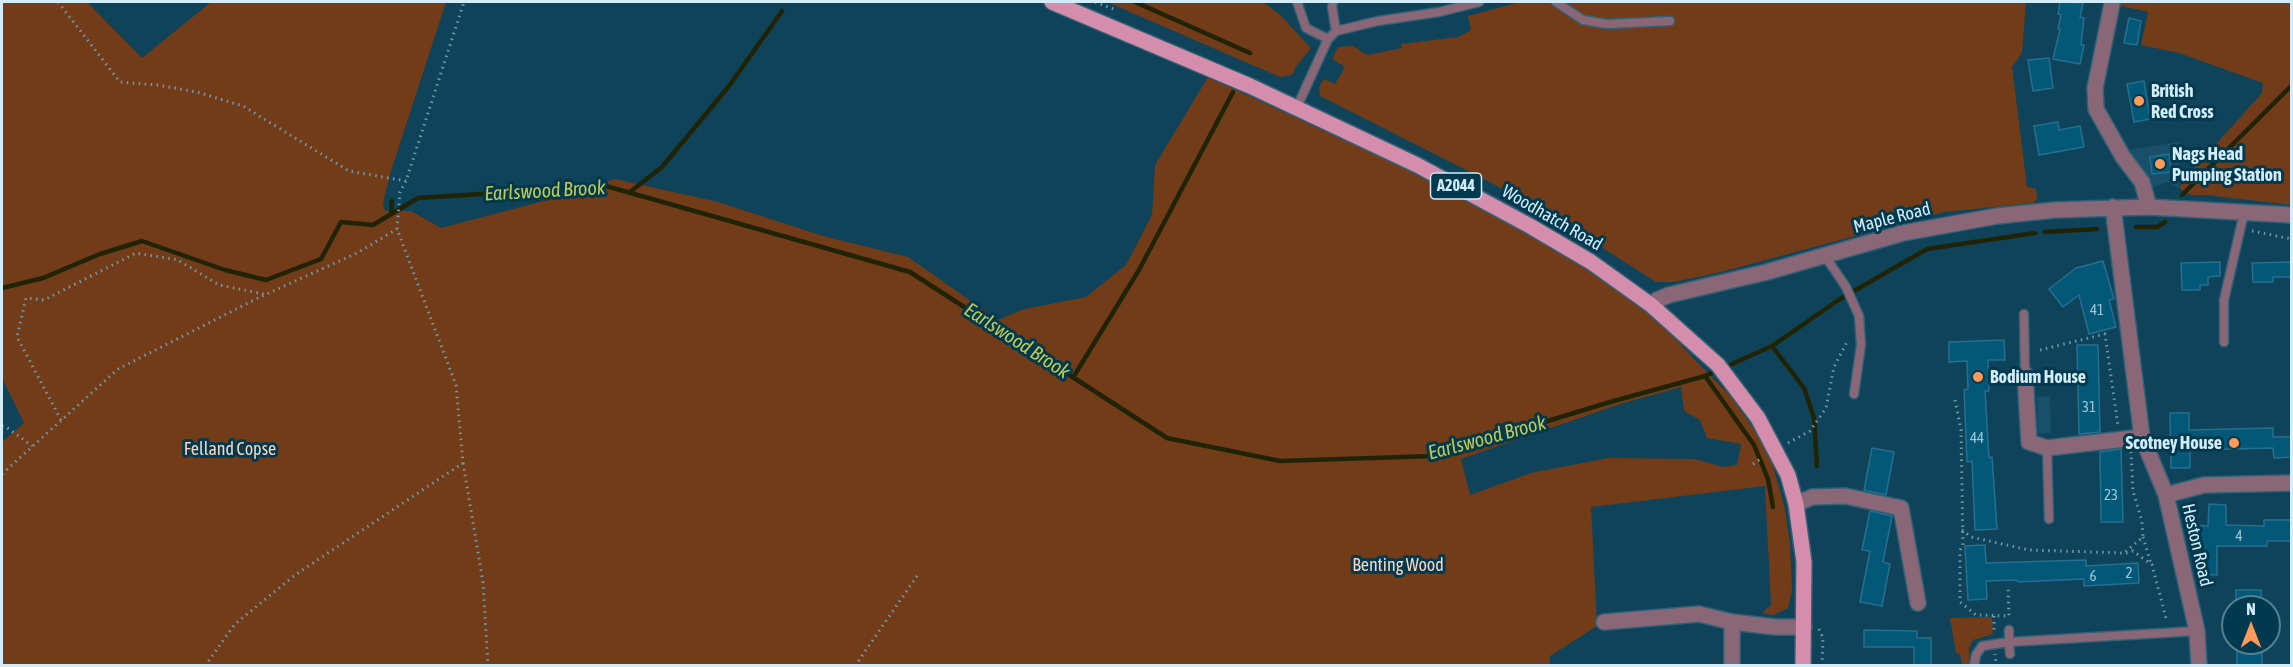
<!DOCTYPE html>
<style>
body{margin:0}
#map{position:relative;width:2293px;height:667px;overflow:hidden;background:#0f435a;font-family:"Asap Condensed",sans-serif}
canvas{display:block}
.frame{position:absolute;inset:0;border:3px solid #d3ecfa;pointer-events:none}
.north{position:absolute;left:2221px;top:595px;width:60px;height:60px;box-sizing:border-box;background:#01394f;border:2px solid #558193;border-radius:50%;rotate:0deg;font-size:16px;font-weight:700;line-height:24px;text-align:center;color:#d3ecfa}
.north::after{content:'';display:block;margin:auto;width:21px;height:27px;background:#ff9b5a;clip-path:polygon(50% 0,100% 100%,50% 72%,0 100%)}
</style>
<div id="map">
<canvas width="2293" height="667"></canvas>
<div class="frame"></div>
<div class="north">N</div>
</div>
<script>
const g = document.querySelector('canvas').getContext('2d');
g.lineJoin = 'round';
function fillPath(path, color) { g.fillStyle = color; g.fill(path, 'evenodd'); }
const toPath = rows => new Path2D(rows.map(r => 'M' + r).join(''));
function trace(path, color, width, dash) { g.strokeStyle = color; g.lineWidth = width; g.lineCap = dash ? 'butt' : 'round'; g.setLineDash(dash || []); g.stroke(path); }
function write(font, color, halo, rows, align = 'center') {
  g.font = font + ' "Asap Condensed",sans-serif'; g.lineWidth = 6; g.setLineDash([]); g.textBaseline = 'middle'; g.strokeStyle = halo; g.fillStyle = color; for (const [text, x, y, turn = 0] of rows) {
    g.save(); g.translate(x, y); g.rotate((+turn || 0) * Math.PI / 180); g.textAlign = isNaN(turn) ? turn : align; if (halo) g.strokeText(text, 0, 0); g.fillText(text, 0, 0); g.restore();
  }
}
fillPath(toPath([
 [2179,142,2179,188,2168,182,2153,187,2129,150],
 [2050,396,2051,433,2038,434,2037,397]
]), '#18506a');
fillPath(toPath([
 [2,2,87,2,142,58,211,2,446,2,391,171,383,203,385,211,411,211,441,228,574,193,615,179,718,202,823,236,908,257,998,320,1024,309,1086,297,1126,265,1152,215,1155,165,1208,77,1404,168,1567,255,1654,317,1732,398,1758,435,1771,459,1784,505,1790,542,1792,591,1788,608,1773,615,1762,613,1771,605,1765,486,1591,507,1597,626,1550,656,1550,665,2,665,2,442,24,423,2,378],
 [1681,387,1684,411,1700,420,1707,438,1741,444,1737,465,1723,467,1695,459,1608,458,1531,473,1470,495,1461,459,1620,404],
 [1107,2,1263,2,1279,14,1311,48,1297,65,1292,75,1280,77],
 [1520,2,2026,2,2022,53,2012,67,2027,187,2036,189,2037,199,2033,203,1944,212,1721,272,1674,282,1656,282,1576,231,1488,181,1320,96,1319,87,1324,79,1335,84,1345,67,1332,59,1338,47,1353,46,1367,55,1402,48,1401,44,1458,37,1471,30,1468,16],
 [2117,2,2291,2,2291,205,2206,195,2191,195,2179,188,2188,175,2262,93,2263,83,2179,53,2141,45,2148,12,2117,5],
 [1992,617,1993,634,1973,640,1969,648,1969,665,1962,665,1960,654,1956,653,1950,618]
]), '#713c17');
trace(toPath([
 [1135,2,1250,53],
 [630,192,662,167,729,86,782,11],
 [2182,195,2292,85],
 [391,214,392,201],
 [2136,227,2157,227,2165,222],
 [2045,232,2097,229],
 [2,288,43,278,100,254,142,241,225,270,266,280,321,259,341,222,373,225,418,198,606,186,910,272,1167,438,1280,461,1433,456,1610,402,1705,376,1772,346,1840,299,1927,249,2035,233],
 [1772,346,1804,388,1814,418,1817,466],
 [1074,376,1139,270,1233,92],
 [1705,376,1754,445,1768,479,1773,507]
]), '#212306', 4.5);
const building = toPath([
 [2060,2,2083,3,2080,17,2084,18,2081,45,2084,45,2080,64,2053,59,2060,29,2058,29,2061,15,2058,14,2060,2],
 [2129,18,2141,21,2137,45,2124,43,2129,18],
 [2049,58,2053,88,2033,91,2028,60,2049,58],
 [2144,81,2150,119,2134,122,2127,84,2144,81],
 [2058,122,2059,130,2080,126,2084,147,2039,155,2034,126,2058,122],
 [2169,154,2171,172,2152,174,2150,157,2169,154],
 [2103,261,2114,299,2109,300,2116,327,2089,334,2079,295,2063,307,2049,289,2076,268,2103,261],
 [2220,262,2220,276,2208,277,2208,285,2200,285,2200,290,2182,290,2181,263,2220,262],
 [2292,262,2292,277,2273,277,2273,282,2253,282,2252,263,2292,262],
 [2004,340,2005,360,1988,360,1989,391,1985,391,1989,458,1992,457,1997,529,1975,530,1972,461,1967,462,1964,390,1968,389,1967,361,1949,362,1949,342,2004,340],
 [2077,345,2098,345,2100,432,2079,434,2077,345],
 [2170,413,2189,413,2189,430,2273,428,2273,437,2292,437,2292,457,2274,458,2273,448,2190,450,2190,468,2171,468,2170,413],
 [1872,448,1894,452,1886,495,1864,490,1872,448],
 [2121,449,2123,522,2101,522,2100,452,2121,449],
 [2209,504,2226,505,2226,525,2264,526,2264,520,2292,520,2292,541,2267,541,2267,546,2217,546,2217,575,2197,574,2197,559,2194,559,2194,542,2190,542,2191,525,2208,526,2209,504],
 [1870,511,1892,516,1883,562,1890,564,1882,606,1860,602,1870,551,1862,550,1870,511],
 [1985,545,1986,563,2086,560,2086,566,2138,563,2139,583,2084,586,2084,579,2018,582,2017,580,1986,581,1987,599,1968,600,1965,546,1985,545],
 [2236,590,2261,590,2262,607,2236,607,2236,590],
 [1864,630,1917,631,1917,638,1931,638,1931,666,1914,666,1914,647,1864,647,1864,630],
 [2237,643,2262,643,2262,666,2237,666,2237,643]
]);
fillPath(building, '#035878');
trace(building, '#276f90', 1.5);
const lane = toPath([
 [1297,2,1306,28,1328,39],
 [1333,2,1332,7,1336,31],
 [1556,2,1583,20,1607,24,1670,21],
 [1297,107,1328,39,1336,31,1378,21,1439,12,1479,2],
 [1825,256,1846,287,1859,316,1861,345,1854,394],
 [2024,314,2025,374],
 [2224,342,2224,300,2244,213],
 [2047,448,2049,519],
 [2009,630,2009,642,2197,631],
 [1974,666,1976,655,1982,646,2009,642,2010,654]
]);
const street = toPath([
 [2112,4,2095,88,2096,109,2123,157,2142,182,2149,207],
 [2113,207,2142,437,2166,495,2197,631,2199,666],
 [1651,305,1657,300,1669,295,1767,272,1903,233,1997,216,2055,210,2149,207,2292,215],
 [2025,374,2029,442,2047,448,2142,437],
 [2166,495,2204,485,2292,483],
 [1796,504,1812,497,1845,496,1901,508,1918,603],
 [1604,622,1699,614,1732,622,1775,627,1804,627],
 [1732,622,1732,666]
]);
const primary = toPath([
 [1052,2,1250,86,1417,165,1530,226,1591,262,1651,305,1718,365,1758,418,1788,475,1796,504,1804,562,1803,666]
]);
trace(lane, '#326177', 11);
trace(street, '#326177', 18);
trace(primary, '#326177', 18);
trace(toPath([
 [58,2,120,82,157,85,197,92,243,106,349,171,406,181],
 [1095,2,1116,10],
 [2252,231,2292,239],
 [2040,350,2105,334,2118,426],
 [1955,400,1961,430,1963,546,1960,550,1960,602,1976,615,2009,616,2008,587],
 [61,420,17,337,26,298,44,300,136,253,178,260,219,285,264,294],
 [2,426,5,426,32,446],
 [1788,443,1810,431,1826,408,1834,367,1848,340],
 [463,463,483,582,488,666],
 [1753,464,1762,458],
 [2,474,118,369,258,298,357,253,397,229],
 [1962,530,1971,537,2029,550,2124,553,2143,537,2142,522,2133,491,2131,452],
 [2143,537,2151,564],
 [2126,553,2133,551,2152,565,2167,622],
 [1994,616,1994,633],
 [1819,629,1823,638,1822,666],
 [205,666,235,624,295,575,463,463,456,385,397,229,400,192,406,181,464,2],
 [855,666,919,573],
 [1994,666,1996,664,1995,654]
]), '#7399ac', 3, [1.5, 4.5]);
trace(lane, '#8a6776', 8);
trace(street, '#8a6776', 15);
trace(primary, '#d48eac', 15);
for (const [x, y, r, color] of [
 [2139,101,6,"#ff9b5a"],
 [2160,164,6,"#ff9b5a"],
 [1978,377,6,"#ff9b5a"],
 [2234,443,6,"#ff9b5a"]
]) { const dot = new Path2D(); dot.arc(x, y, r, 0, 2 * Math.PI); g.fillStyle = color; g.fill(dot); trace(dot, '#01394f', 2); }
write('15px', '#9fc7da', null, [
 ["41",2097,310],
 ["31",2089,407],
 ["44",1977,438],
 ["23",2111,495],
 ["4",2239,536],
 ["2",2129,573],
 ["6",2093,576]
]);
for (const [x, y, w] of [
 [1456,186,51]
]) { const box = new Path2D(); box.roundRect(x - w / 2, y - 13, w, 26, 4.5); g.fillStyle = '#01394f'; g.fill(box); trace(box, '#d3ecfa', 1.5); }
write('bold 16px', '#d3ecfa', null, [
 ["A2044",1456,186]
]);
write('bold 18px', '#d3ecfa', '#01394f', [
 ["British",2151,91],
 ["Red Cross",2151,112],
 ["Nags Head",2172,154],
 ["Pumping Station",2172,175],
 ["Bodium House",1990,377],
 ["Scotney House",2222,443,"right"]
], 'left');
write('18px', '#d3ecfa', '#01394f', [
 ["Woodhatch Road",1552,218,30],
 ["Maple Road",1892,218,-14],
 ["Heston Road",2197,545,77]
]);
write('18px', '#fed4bc', '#01394f', [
 ["Felland Copse",230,449],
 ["Benting Wood",1398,565]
]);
write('italic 20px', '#c2c951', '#01394f', [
 ["Earlswood Brook",545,191,-3],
 ["Earlswood Brook",1017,341,33],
 ["Earlswood Brook",1487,438,-15]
]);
</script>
